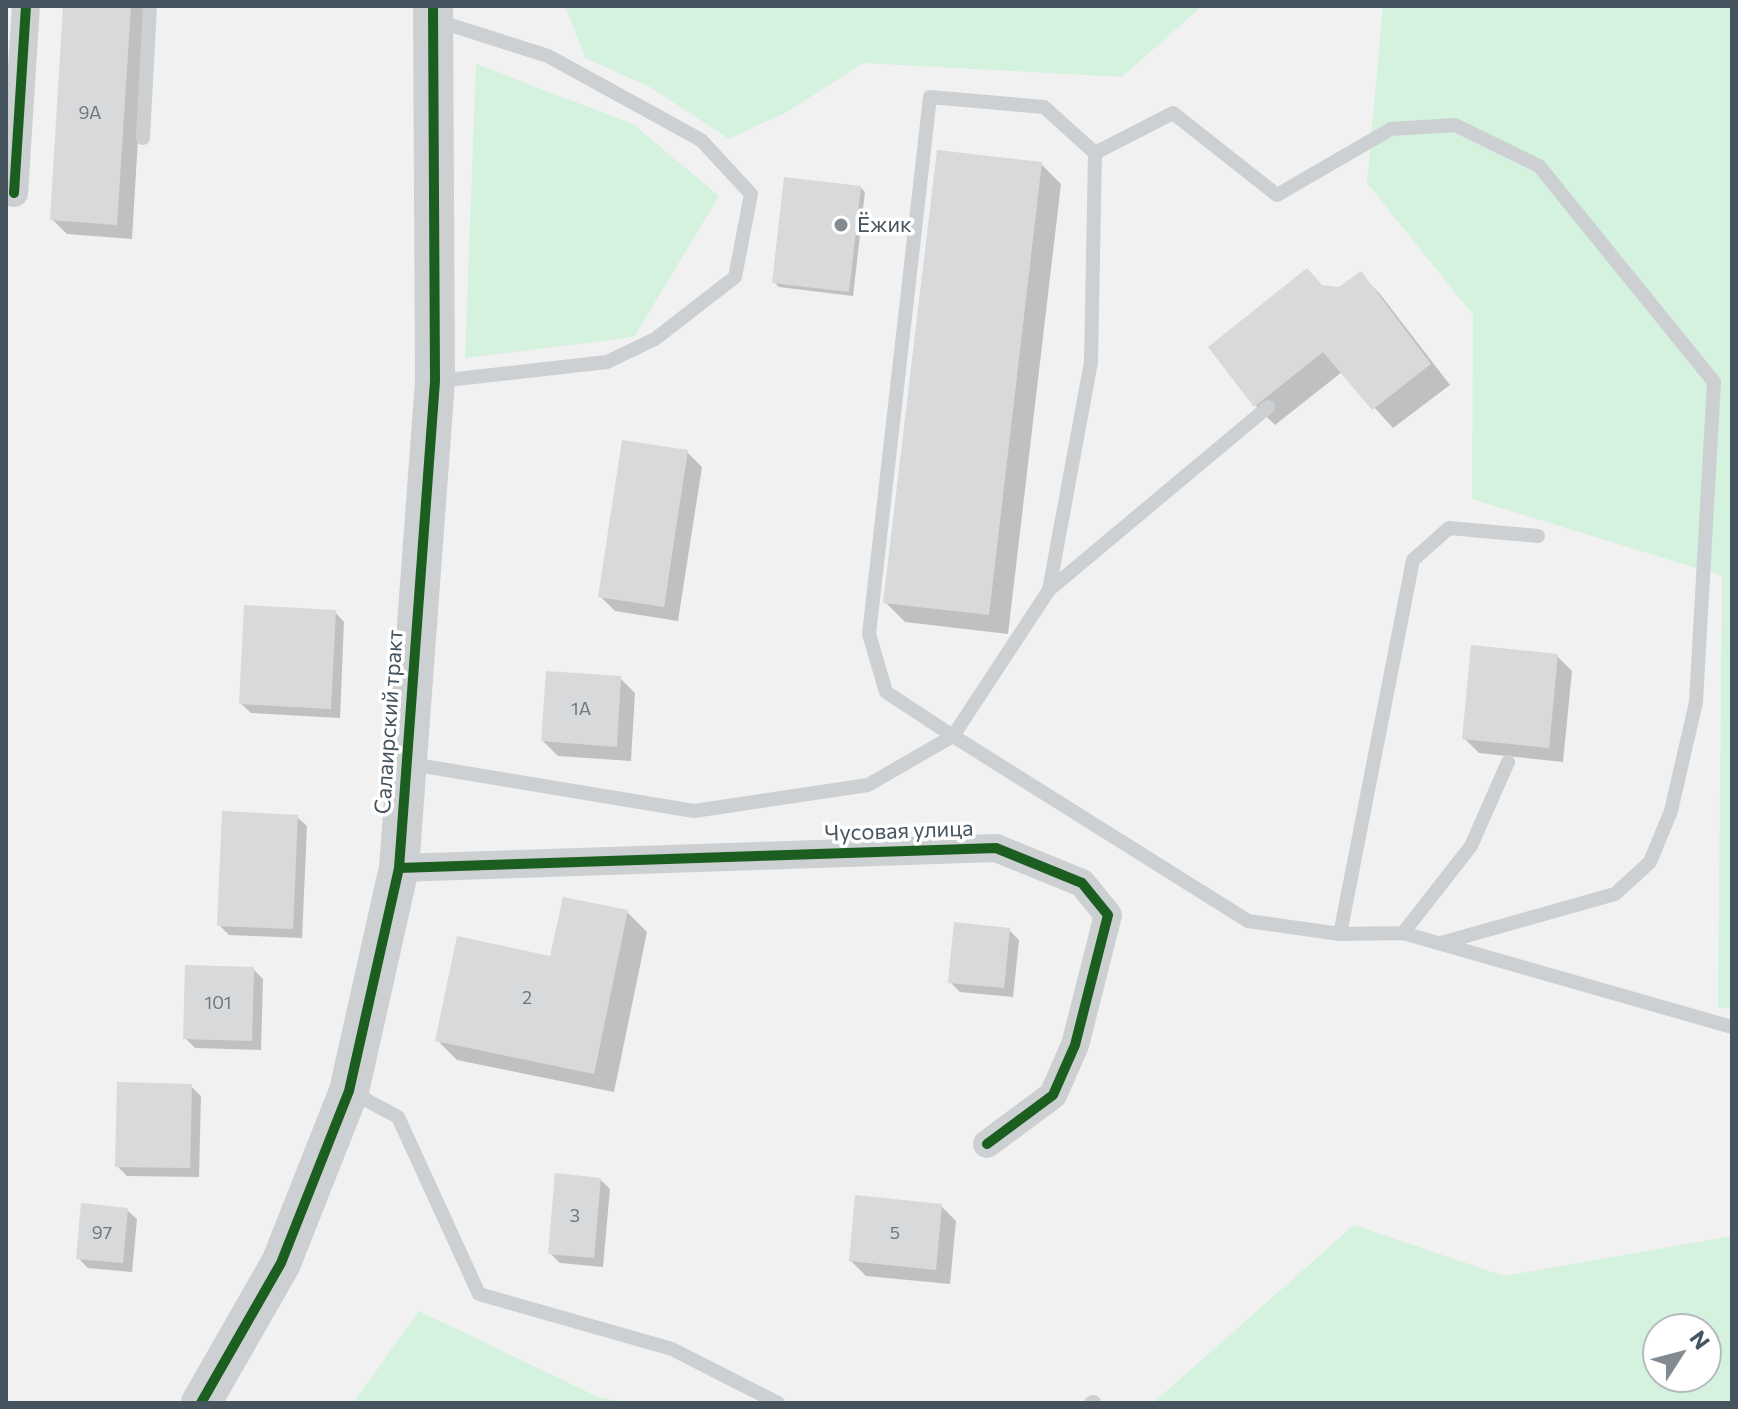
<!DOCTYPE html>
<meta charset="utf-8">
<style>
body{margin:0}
#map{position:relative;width:1738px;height:1409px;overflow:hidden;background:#f2f1f1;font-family:Commissioner,sans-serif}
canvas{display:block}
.frame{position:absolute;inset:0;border:8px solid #46545f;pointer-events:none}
.north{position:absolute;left:1642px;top:1313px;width:80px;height:80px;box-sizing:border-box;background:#fff;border:2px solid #b5bbbf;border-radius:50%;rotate:54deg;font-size:22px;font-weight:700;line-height:32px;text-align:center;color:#46545f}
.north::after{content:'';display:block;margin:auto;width:28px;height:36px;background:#828b92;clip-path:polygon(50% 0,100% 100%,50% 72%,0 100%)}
</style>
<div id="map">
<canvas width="1738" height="1409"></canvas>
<div class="frame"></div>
<div class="north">N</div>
</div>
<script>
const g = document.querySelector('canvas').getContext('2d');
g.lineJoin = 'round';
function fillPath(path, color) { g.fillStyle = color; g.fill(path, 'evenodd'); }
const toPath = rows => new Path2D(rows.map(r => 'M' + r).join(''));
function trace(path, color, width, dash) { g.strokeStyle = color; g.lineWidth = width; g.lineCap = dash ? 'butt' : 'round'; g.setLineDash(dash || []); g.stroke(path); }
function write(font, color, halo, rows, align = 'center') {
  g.font = font + ' Commissioner,sans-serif'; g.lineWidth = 7; g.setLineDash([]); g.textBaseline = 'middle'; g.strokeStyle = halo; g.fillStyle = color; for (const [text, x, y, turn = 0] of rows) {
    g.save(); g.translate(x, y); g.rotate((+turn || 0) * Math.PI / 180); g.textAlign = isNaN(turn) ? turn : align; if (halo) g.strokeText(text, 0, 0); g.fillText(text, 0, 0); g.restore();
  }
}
fillPath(toPath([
 [568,6,1202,6,1122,77,863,63,789,111,729,139,650,87,585,58,566,8],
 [1383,6,1732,6,1732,1010,1718,1007,1722,576,1472,499,1473,315,1367,183],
 [476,64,633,124,719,196,634,337,465,358],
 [1354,1225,1504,1276,1732,1236,1732,1403,1153,1403],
 [1706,1329,1706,1377,1658,1377,1658,1329],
 [419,1311,598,1397,629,1403,353,1403]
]), '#d4f2de');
fillPath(toPath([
 [65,6,146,6,132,239,67,234,52,219],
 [1041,164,1061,184,1008,634,905,622,886,603],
 [860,187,865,192,853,296,779,287,775,283],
 [1360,274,1380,294,1450,385,1393,428,1342,372,1275,425,1256,406,1324,288,1339,289],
 [687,452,702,467,678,621,615,611,600,596],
 [335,612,344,622,340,718,251,713,241,704],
 [1557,656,1572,671,1563,762,1479,753,1464,738],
 [620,678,635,693,631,761,558,756,543,741],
 [297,817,307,826,302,938,229,935,219,925],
 [627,912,647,932,614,1092,457,1060,437,1040,552,958],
 [1009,930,1019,940,1013,997,960,992,950,982],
 [253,969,263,979,261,1050,195,1048,185,1038],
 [191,1086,201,1096,199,1177,127,1176,117,1166],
 [601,1180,610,1189,603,1267,560,1263,550,1253],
 [941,1206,956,1221,950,1284,866,1276,851,1261],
 [127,1210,137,1219,132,1272,88,1268,78,1258]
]), '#0003');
fillPath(toPath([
 [63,6,131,6,117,225,50,220],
 [937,150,1042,162,989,615,883,603],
 [784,177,861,186,849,292,772,283],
 [1307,268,1322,285,1339,287,1361,271,1431,364,1372,410,1323,352,1254,407,1208,347],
 [622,440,688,450,664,607,598,597],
 [244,605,336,610,331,709,239,704],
 [1471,645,1558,654,1549,748,1462,739],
 [546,671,621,676,617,747,541,741],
 [222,811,298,815,293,929,217,926],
 [563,897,628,910,594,1074,435,1041,457,936,550,956],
 [954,922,1010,928,1004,988,948,983],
 [185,965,254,967,252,1041,183,1039],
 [117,1082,192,1084,190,1168,115,1167],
 [555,1173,601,1178,594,1258,548,1254],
 [855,1195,942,1204,936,1270,849,1261],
 [81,1203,128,1208,123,1263,76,1259]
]), '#d8d9db');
trace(toPath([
 [438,21,548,56,701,140,751,194,735,277,655,339,607,362,439,381],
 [143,138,150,6],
 [1095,153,1044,107,930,97,869,634,886,692,953,736,1049,590,1091,362,1095,153,1173,113,1277,195,1391,129,1455,125,1539,166,1714,382,1696,702,1671,811,1650,862,1615,894,1441,943],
 [1049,590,1268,407],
 [411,764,694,811,868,785,953,736,1248,921,1340,934,1403,933,1732,1027],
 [1403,933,1471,846,1508,762],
 [1340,934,1413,560,1449,528,1538,536],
 [353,1093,398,1117,479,1294,672,1349,778,1403],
 [1091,1403,1094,1402]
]), '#cdd0d2', 14);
trace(toPath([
 [14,193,26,6],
 [399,868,996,848,1082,883,1108,915,1075,1045,1053,1095,987,1144]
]), '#cdd0d2', 28);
trace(toPath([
 [201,1403,281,1263,349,1091,399,868,435,381,433,6]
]), '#cdd0d3', 40);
trace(toPath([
 [14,193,26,6],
 [399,868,996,848,1082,883,1108,915,1075,1045,1053,1095,987,1144],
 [201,1403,281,1263,349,1091,399,868,435,381,433,6]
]), '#1b5e20', 10);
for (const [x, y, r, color] of [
 [841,225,8,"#828b92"]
]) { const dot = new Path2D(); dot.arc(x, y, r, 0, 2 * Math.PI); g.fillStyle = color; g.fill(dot); trace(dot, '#fff', 3); }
write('18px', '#6c777f', null, [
 ["9А",90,113],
 ["1А",581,709],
 ["2",527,998],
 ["101",218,1003],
 ["3",575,1216],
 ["97",102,1233],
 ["5",895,1233]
]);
write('22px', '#46545f', '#fff', [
 ["Ёжик",857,225]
], 'left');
write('22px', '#46545f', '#fff', [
 ["Салаирский тракт",389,722,-86],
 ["Чусовая улица",899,831,-2]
]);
</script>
